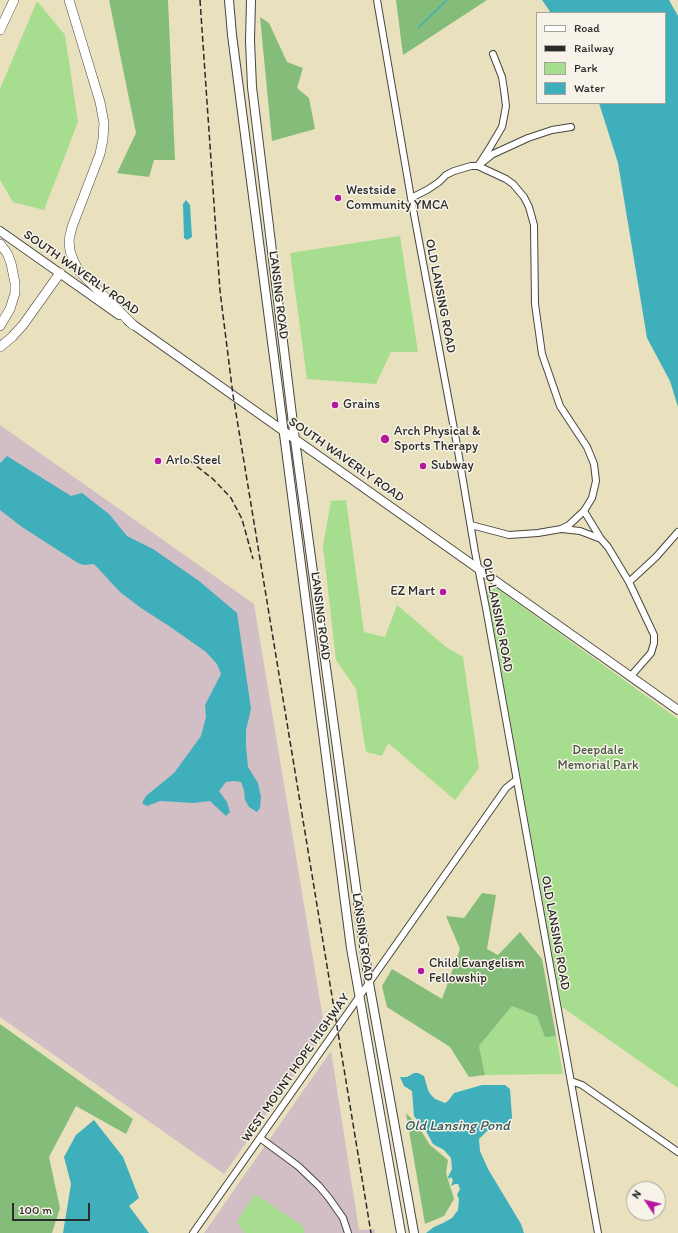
<!DOCTYPE html>
<style>
body{margin:0}
#map{position:relative;width:678px;height:1233px;overflow:hidden;background:#e9e1be;font-family:Itim,sans-serif}
canvas{display:block}
.legend{position:absolute;left:536px;top:12px;width:130px;height:92px;box-sizing:border-box;background:#f7f3e8;border:1px solid #a5a39c;margin:0;padding:5px 7px;list-style:none;font-size:12px;color:#2b2b2b}
.legend li{display:flex;align-items:center;gap:8px;height:20px}
.legend b{width:20px;border:1px solid #a5a39c}
.north{position:absolute;left:626px;top:1181px;width:40px;height:40px;box-sizing:border-box;background:#f7f3e8;border:1px solid #a5a39c;border-radius:50%;rotate:305deg;font-size:11px;font-weight:700;line-height:16px;text-align:center;color:#2b2b2b}
.north::after{content:'';display:block;margin:auto;width:14px;height:18px;background:#b5179e;clip-path:polygon(50% 0,100% 100%,50% 72%,0 100%)}
.scale{position:absolute;left:12px;top:1203px;width:78px;height:18px;box-sizing:border-box;border:2px solid #2b2b2b;border-top:0;padding-left:5px;font-size:12px;line-height:14px;white-space:nowrap;color:#2b2b2b;-webkit-text-stroke:3px #f7f3e8;paint-order:stroke}
</style>
<div id="map">
<canvas width="678" height="1233"></canvas>
<ul class="legend">
<li><b style="height:5px;background:#fff"></b>Road</li>
<li><b style="height:5px;background:#2b2b2b"></b>Railway</li>
<li><b style="height:11px;background:#a6dd8e"></b>Park</li>
<li><b style="height:11px;background:#3fafbb"></b>Water</li>
</ul>
<div class="north">N</div>
<div class="scale">100 m</div>
</div>
<script>
const g = document.querySelector('canvas').getContext('2d');
g.lineJoin = 'round';
function fillPath(path, color) { g.fillStyle = color; g.fill(path, 'evenodd'); }
const toPath = rows => new Path2D(rows.map(r => 'M' + r).join(''));
function trace(path, color, width, dash) { g.strokeStyle = color; g.lineWidth = width; g.lineCap = dash ? 'butt' : 'round'; g.setLineDash(dash || []); g.stroke(path); }
function write(font, color, halo, rows, align = 'center') {
  g.font = font + ' Itim,sans-serif'; g.lineWidth = 3; g.setLineDash([]); g.textBaseline = 'middle'; g.strokeStyle = halo; g.fillStyle = color; for (const [text, x, y, turn = 0] of rows) {
    g.save(); g.translate(x, y); g.rotate((+turn || 0) * Math.PI / 180); g.textAlign = isNaN(turn) ? turn : align; if (halo) g.strokeText(text, 0, 0); g.fillText(text, 0, 0); g.restore();
  }
}
fillPath(toPath([
 [0,425,254,604,325,1031,224,1174,0,1017],
 [331,1051,359,1230,374,1229,375,1233,204,1233]
]), '#d2bec5');
fillPath(toPath([
 [37,1,65,35,78,122,44,210,13,202,0,180,0,89],
 [400,236,418,352,391,352,376,384,307,379,290,253],
 [346,500,364,632,385,637,397,605,446,647,463,657,479,768,455,800,388,743,382,756,366,752,356,689,336,660,323,546,331,501],
 [495,587,678,719,678,1088,562,1007,487,592,490,588],
 [512,1006,537,1016,546,1036,556,1036,563,1074,485,1075,479,1046],
 [255,1194,304,1227,304,1233,245,1233,242,1230,237,1221]
]), '#a6dd8e');
fillPath(toPath([
 [109,0,168,0,175,160,154,160,149,177,117,173,136,133],
 [396,0,487,0,403,55],
 [260,17,269,23,287,62,303,68,297,88,309,98,315,129,272,141],
 [482,893,496,895,487,949,498,955,520,932,542,959,556,1036,545,1037,537,1016,512,1006,479,1046,485,1075,469,1077,450,1047,387,1007,382,986,392,969,442,999,460,949,446,916,464,918],
 [0,1024,133,1119,126,1134,76,1106,49,1157,60,1208,52,1233,0,1233],
 [406,1113,416,1123,430,1145,448,1160,446,1173,454,1199,444,1216,425,1224]
]), '#84bc79');
fillPath(toPath([
 [542,0,669,0,678,16,678,407,670,381,647,338,618,163,599,103,665,103,665,13,551,13],
 [186,200,190,205,192,237,187,240,184,238,183,204],
 [7,456,71,496,82,493,109,514,127,536,153,549,199,581,237,613,251,709,246,730,246,746,248,767,258,783,261,797,260,808,257,812,249,807,245,800,244,790,241,782,234,781,226,782,219,791,227,802,230,812,226,816,210,801,194,803,160,801,147,806,142,803,146,796,174,773,201,736,206,717,205,705,221,674,217,664,206,652,169,626,141,608,120,592,94,564,84,565,78,563,22,527,0,510,0,463],
 [414,1073,418,1073,424,1076,428,1090,431,1095,435,1099,445,1103,448,1101,454,1093,482,1085,505,1085,510,1089,512,1117,511,1121,509,1126,504,1126,496,1123,489,1129,479,1139,480,1151,488,1169,521,1224,524,1233,426,1233,434,1227,443,1223,452,1218,458,1210,459,1199,457,1195,460,1189,458,1184,455,1184,451,1186,453,1180,451,1177,449,1179,448,1177,452,1169,451,1158,444,1150,433,1144,426,1131,414,1116,412,1091,404,1086,400,1077,407,1077],
 [94,1120,123,1157,139,1198,129,1206,149,1233,63,1233,71,1184,64,1157,76,1135]
]), '#3fafbb');
trace(toPath([
 [419,27,447,0]
]), '#3fafbb', 1.5);
const minor = toPath([
 [377,0,411,198,457,445,475,552,486,608,598,1233],
 [411,198,427,190,439,182,446,175,454,171,471,166,478,166,493,154,528,138,552,130,571,127],
 [584,511,601,539,608,547,629,582,654,635,654,643,651,653,630,677],
 [471,525,509,535,538,533,561,529,569,525,584,511,592,498,596,481,594,464,587,447,560,406,542,354,535,304,534,225,529,207,524,197,513,184,506,179,478,166,489,149,502,127,504,117,506,106,504,90,502,77,493,54],
 [562,529,580,531,601,539],
 [629,582,656,557,678,532],
 [571,1081,582,1085,678,1152],
 [260,1138,298,1166,319,1186,329,1198,343,1218,348,1233],
 [193,1233,506,788,516,780]
]);
const major = toPath([
 [229,0,232,35,351,948,401,1233],
 [251,0,250,41,252,87,295,440,369,983,414,1233],
 [0,231,119,315],
 [128,321,678,710]
]);
const highway = toPath([
 [69,0,100,102,104,123,103,139,100,154,72,227,69,240,70,251,74,262,79,271,133,325],
 [0,30,14,0],
 [0,244,7,253,11,263,15,283,15,293,10,309,0,326],
 [0,347,12,337,23,325,60,273]
]);
trace(minor, '#484641', 8);
trace(major, '#484641', 10);
trace(highway, '#484641', 10);
trace(minor, '#fff', 6);
trace(major, '#fff', 8);
trace(highway, '#fff', 9);
trace(toPath([
 [200,0,220,291,233,395,371,1233],
 [190,461,213,479,231,498,242,519,253,559]
]), '#2b2b2b', 1.5, [6, 3]);
for (const [x, y, r, color] of [
 [338,198,4,"#b5179e"],
 [335,405,4,"#b5179e"],
 [385,439,5,"#b5179e"],
 [158,461,4,"#b5179e"],
 [423,466,4,"#b5179e"],
 [443,592,4,"#b5179e"],
 [421,971,4,"#b5179e"]
]) { const dot = new Path2D(); dot.arc(x, y, r, 0, 2 * Math.PI); g.fillStyle = color; g.fill(dot); trace(dot, '#f7f3e8', 1.5); }
write('13px', '#2b2b2b', '#f7f3e8', [
 ["Westside",346,191],
 ["Community YMCA",346,206],
 ["Grains",343,405],
 ["Arch Physical &",394,432],
 ["Sports Therapy",394,447],
 ["Arlo Steel",166,461],
 ["Subway",431,466],
 ["EZ Mart",435,592,"right"],
 ["Child Evangelism",429,964],
 ["Fellowship",429,979]
], 'left');
write('13px', '#2b2b2b', '#f7f3e8', [
 ["SOUTH WAVERLY ROAD",81,273,35],
 ["LANSING ROAD",278,295,83],
 ["OLD LANSING ROAD",440,296,79],
 ["SOUTH WAVERLY ROAD",346,460,35],
 ["OLD LANSING ROAD",497,615,79],
 ["LANSING ROAD",320,616,83],
 ["OLD LANSING ROAD",555,933,80],
 ["LANSING ROAD",362,937,82],
 ["WEST MOUNT HOPE HIGHWAY",296,1068,-55]
]);
write('13px', '#4a5844', '#f7f3e8', [
 ["Deepdale",598,751],
 ["Memorial Park",598,766]
]);
write('italic 14px', '#32595d', '#f7f3e8', [
 ["Old Lansing Pond",457,1126]
]);
</script>
